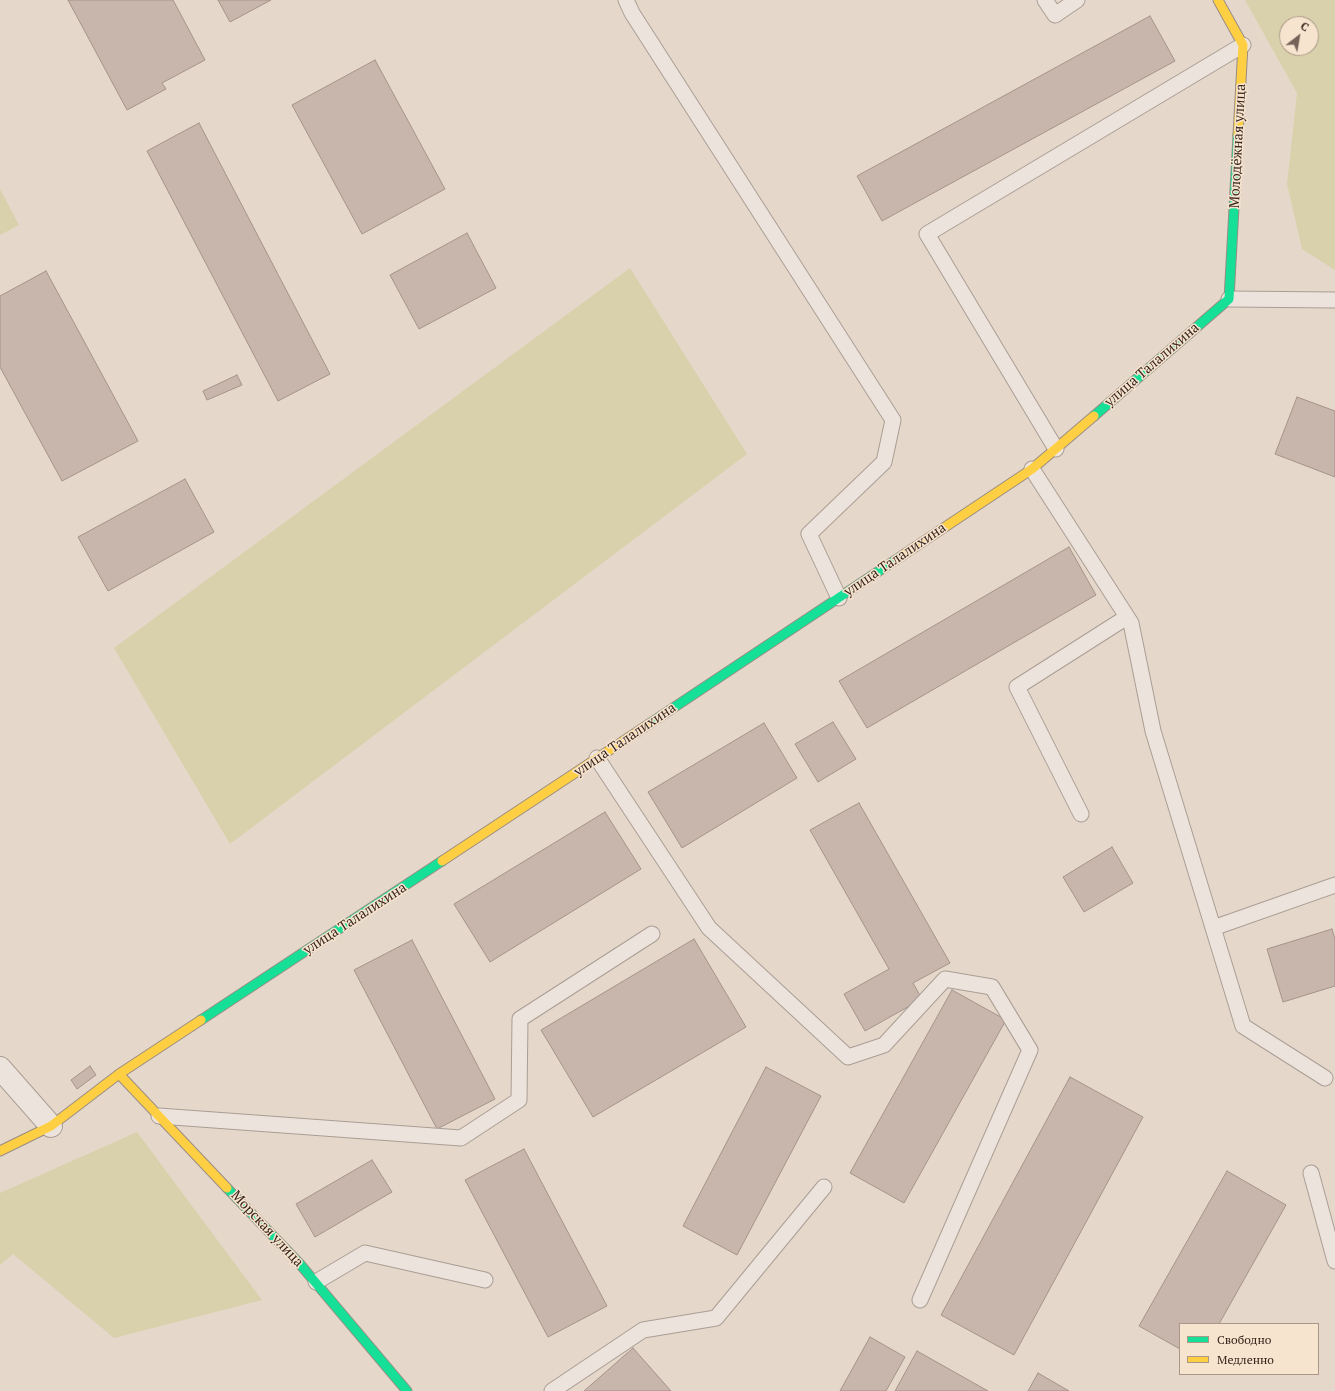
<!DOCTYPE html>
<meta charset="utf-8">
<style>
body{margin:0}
#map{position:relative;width:1335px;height:1391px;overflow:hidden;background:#e5d8ca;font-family:"PT Serif",serif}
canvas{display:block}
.legend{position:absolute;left:1179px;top:1323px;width:140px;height:52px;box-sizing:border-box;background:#f7e4cf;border:1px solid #ab9787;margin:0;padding:5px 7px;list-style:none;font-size:12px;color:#38241c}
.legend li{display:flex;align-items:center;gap:8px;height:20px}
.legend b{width:20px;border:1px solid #ab9787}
.north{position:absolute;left:1279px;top:16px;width:40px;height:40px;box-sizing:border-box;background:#f7e4cf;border:1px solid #ab9787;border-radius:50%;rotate:31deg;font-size:11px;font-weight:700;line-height:16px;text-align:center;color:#38241c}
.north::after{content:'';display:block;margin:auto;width:14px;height:18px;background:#756359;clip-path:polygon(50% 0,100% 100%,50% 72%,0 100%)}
</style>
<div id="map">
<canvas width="1335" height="1391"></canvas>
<ul class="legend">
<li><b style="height:5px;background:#16e098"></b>Свободно</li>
<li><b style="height:5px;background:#ffcf43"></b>Медленно</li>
</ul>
<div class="north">С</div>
</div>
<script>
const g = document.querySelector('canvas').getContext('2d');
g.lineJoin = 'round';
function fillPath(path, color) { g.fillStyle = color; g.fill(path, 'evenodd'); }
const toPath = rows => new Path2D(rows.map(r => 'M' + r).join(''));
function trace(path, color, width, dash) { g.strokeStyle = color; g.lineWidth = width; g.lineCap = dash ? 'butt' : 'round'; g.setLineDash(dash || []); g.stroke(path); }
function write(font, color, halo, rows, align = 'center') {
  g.font = font + ' "PT Serif",serif'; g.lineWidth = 3; g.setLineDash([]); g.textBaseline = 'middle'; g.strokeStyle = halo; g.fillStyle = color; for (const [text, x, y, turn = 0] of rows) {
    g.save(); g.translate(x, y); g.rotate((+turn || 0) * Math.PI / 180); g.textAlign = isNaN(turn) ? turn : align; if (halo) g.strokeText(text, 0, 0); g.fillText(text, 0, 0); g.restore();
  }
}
fillPath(toPath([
 [1245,0,1335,0,1335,270,1302,249,1287,184,1297,93],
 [1287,24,1311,24,1311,48,1287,48],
 [0,189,19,225,0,235],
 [630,268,747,454,230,844,114,648],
 [137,1132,262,1300,114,1338,13,1254,0,1265,0,1193]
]), '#d8d1ab');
const building = toPath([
 [68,0,173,0,205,60,162,83,166,89,127,110,68,0],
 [218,0,271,0,230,22,218,0],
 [1150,16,1175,61,882,221,857,176,1150,16],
 [375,60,445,189,362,234,292,105,375,60],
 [199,123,330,374,278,401,147,151,199,123],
 [467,233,496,288,419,329,390,275,467,233],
 [46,271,138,441,62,481,0,367,0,296,46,271],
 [237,375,242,385,207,400,203,391,237,375],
 [1297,397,1335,411,1335,477,1275,454,1297,397],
 [185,479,214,532,108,591,78,537,185,479],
 [1069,547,1096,595,867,728,839,681,1069,547],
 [833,722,856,759,818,782,795,744,833,722],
 [764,723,797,778,682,848,648,792,764,723],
 [859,803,950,963,913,983,922,999,865,1031,844,994,889,969,810,830,859,803],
 [605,812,641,869,490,962,454,904,605,812],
 [1112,847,1133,883,1084,912,1063,877,1112,847],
 [1332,929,1335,939,1335,986,1283,1002,1267,949,1332,929],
 [694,939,746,1027,593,1117,541,1030,694,939],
 [412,940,495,1099,437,1129,354,970,412,940],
 [952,990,1006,1020,904,1203,850,1173,952,990],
 [90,1066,96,1075,77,1089,71,1080,90,1066],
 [766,1067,821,1096,737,1255,683,1226,766,1067],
 [1070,1077,1143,1117,1014,1355,941,1315,1070,1077],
 [524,1149,607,1306,548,1337,465,1180,524,1149],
 [372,1160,392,1192,315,1237,296,1204,372,1160],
 [1227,1171,1286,1205,1219,1324,1180,1324,1180,1349,1139,1326,1227,1171],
 [870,1337,905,1357,886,1391,840,1391,870,1337],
 [633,1348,671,1391,584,1391,633,1348],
 [917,1351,988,1391,895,1391,917,1351],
 [1038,1373,1069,1391,1028,1391,1038,1373]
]);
fillPath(building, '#c8b5ab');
trace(building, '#a5938a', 1);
const lane = toPath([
 [626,0,632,13,893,420,884,462,809,534,839,598],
 [1045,0,1055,15,1077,0],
 [1229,299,1335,300],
 [1056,449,927,234,1243,45],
 [1032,469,1131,623,1153,731,1243,1026,1325,1078],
 [597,758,709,928,848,1057,884,1045,945,979,992,987,1030,1050,920,1300],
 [1081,814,1017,687,1127,617],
 [1213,928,1335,885],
 [159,1116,461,1138,519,1100,520,1019,652,934],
 [1311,1173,1335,1261],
 [316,1282,365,1253,485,1280],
 [552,1391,643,1330,716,1318,824,1187]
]);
const street = toPath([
 [0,1068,51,1126]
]);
const fast = toPath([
 [1094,416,1229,299,1238,135],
 [649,724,903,555],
 [201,1020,442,861],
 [227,1188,299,1263,407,1391]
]);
const slow = toPath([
 [1218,0,1243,45,1238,135],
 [903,555,1032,469,1094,416],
 [442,861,649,724],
 [119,1074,227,1188],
 [0,1151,51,1126,119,1074,201,1020]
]);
trace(lane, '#aa9d94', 17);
trace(street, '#aa9d94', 24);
trace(fast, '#998d84', 11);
trace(slow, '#998d84', 11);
trace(lane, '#ece4dc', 15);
trace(street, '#ece4dc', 22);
trace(fast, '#16e098', 9);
trace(slow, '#ffcf43', 9);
write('14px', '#38241c', '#f7e4cf', [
 ["Молодёжная улица",1238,146,-87],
 ["улица Талалихина",1152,365,-41],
 ["улица Талалихина",895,560,-34],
 ["улица Талалихина",625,740,-34],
 ["улица Талалихина",355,919,-33],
 ["Морская улица",267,1229,47]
]);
</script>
